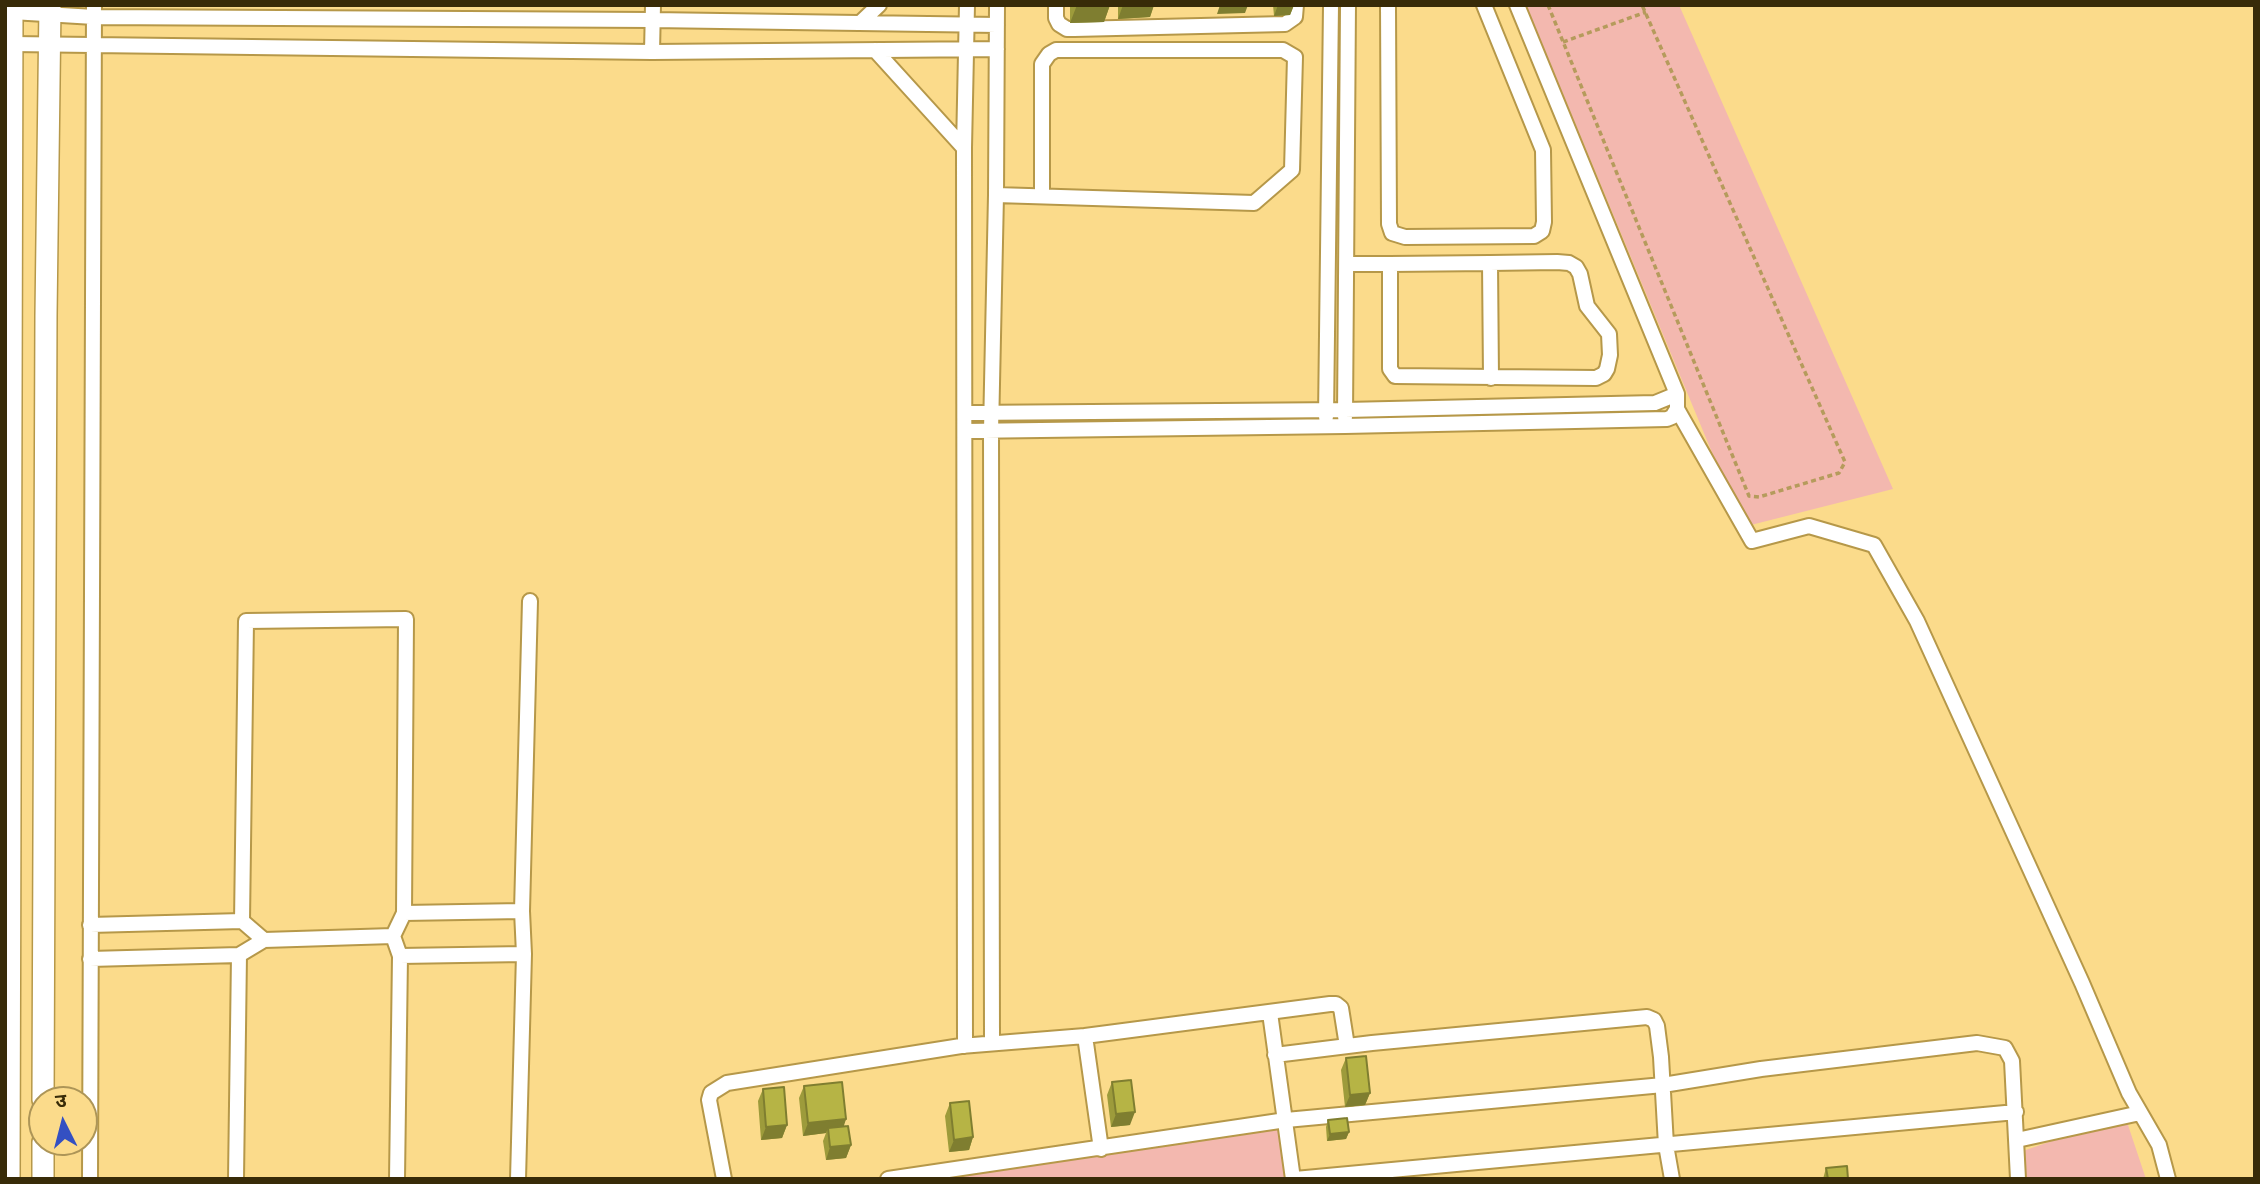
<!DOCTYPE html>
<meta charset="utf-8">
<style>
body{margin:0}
#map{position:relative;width:2260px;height:1184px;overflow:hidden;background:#fbdb8b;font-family:"Source Sans 3","Noto Sans Devanagari",sans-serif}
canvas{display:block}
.frame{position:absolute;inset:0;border:7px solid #382b08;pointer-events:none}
.north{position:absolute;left:28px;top:1086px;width:70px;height:70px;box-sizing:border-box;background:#fbdb8b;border:2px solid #ad9557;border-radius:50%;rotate:354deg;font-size:19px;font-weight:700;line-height:28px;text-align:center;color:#382b08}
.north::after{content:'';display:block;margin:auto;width:24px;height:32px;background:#3450c2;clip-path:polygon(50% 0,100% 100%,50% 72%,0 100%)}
</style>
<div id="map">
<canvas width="2260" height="1184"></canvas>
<div class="frame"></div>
<div class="north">उ</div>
</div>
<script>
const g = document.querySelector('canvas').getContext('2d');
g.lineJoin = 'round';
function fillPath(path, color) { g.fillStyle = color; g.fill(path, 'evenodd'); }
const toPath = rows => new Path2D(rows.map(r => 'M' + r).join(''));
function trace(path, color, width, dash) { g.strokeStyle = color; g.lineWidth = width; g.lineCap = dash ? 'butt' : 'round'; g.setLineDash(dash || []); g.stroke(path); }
fillPath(toPath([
 [1526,5,1679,5,1893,489,1743,527],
 [2125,1116,2146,1179,2027,1179,2017,1153],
 [1286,1120,1296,1179,944,1179]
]), '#f3b8af');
const street = toPath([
 [1056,5,1056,18,1059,24,1067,29,1074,29,1285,24,1295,17,1296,5],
 [1388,5,1389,224,1392,233,1405,237,1534,236,1542,231,1544,222,1543,150,1484,5],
 [12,12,94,17,652,20,997,25],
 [860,23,879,5],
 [12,44,652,52,997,49],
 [875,50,964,148],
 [652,52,653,5],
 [996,195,1254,203,1292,170,1295,57,1283,50,1056,50,1049,54,1042,64,1042,195],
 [1490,263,1491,378],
 [1347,264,1390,264,1490,263,1557,262,1569,263,1576,267,1580,274,1587,306,1609,334,1610,355,1607,369,1604,374,1596,378,1395,376,1390,369,1390,264],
 [1677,409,1752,541,1809,526,1874,545,1917,621,2082,983,2129,1093,2159,1145,2168,1179],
 [965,413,1345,410,1655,403,1677,394],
 [1326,417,1331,5],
 [1345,417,1348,5],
 [965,431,1345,426,1667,419,1672,417,1677,409,1677,394,1517,5],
 [522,911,524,954],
 [90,925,242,921,246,621,406,619,404,913,522,911,530,601],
 [393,936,400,956,397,1179],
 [264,940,393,936,404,913],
 [239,955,264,940,242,921],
 [400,956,524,954,518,1179],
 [90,959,239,955,236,1179],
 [1270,1013,1293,1179],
 [1085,1036,1101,1149],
 [992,1043,991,431,996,195,997,5],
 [965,1046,964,148,967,5],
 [1275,1055,1372,1043,1647,1017,1654,1020,1657,1026,1661,1057,1666,1145,1672,1179],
 [2017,1140,2140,1113],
 [90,1179,94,5],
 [724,1179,709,1100,711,1093,727,1083,961,1046,1085,1036,1330,1004,1336,1004,1341,1008,1347,1046],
 [888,1179,1286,1120,1663,1085,1761,1069,1977,1043,2005,1048,2012,1061,2018,1179],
 [1295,1179,2016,1112]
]);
const secondary = toPath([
 [43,1100,46,315,50,5],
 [9,1179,12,5],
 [43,1179,43,1142]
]);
trace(street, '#b69849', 18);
trace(secondary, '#b69849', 24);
trace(toPath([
 [1548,5,1749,496,1759,497,1839,473,1845,462,1642,5],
 [1563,42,1646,12]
]), '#b59b5c', 3.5, [5, 3.5]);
trace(street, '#fff', 14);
trace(secondary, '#fff', 21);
fillPath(toPath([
 [1070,5,1110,5,1104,22,1070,23],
 [1118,5,1154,5,1150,17,1118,19],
 [1273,5,1294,5,1290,15,1274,16],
 [1346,1058,1370,1093,1365,1105,1345,1107,1341,1070],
 [1112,1082,1130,1125,1111,1127,1107,1095],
 [804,1086,846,1119,843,1126,851,1145,846,1158,826,1160,823,1141,826,1133,803,1136,799,1098],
 [763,1089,787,1125,782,1138,761,1140,758,1101],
 [950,1103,973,1137,969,1150,949,1152,945,1116],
 [1328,1120,1349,1132,1346,1139,1327,1141,1326,1127],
 [1826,1168,1848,1179,1823,1179]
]), '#9d9b3b');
fillPath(toPath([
 [1077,5,1110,5,1104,22,1070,23],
 [1123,5,1154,5,1150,17,1118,19],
 [1220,5,1248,5,1245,13,1217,14],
 [1278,5,1294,5,1290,15,1274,16],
 [1370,1093,1365,1105,1345,1107,1350,1095],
 [1135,1112,1130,1125,1111,1127,1116,1114],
 [846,1119,842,1132,828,1128,826,1133,803,1136,808,1123],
 [787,1125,782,1138,761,1140,766,1127],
 [1349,1132,1346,1139,1327,1141,1330,1134],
 [973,1137,969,1150,949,1152,954,1140],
 [851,1145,846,1158,826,1160,830,1147]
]), '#7f7e30');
const building = toPath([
 [1366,1056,1370,1093,1350,1095,1346,1058,1366,1056],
 [1131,1080,1135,1112,1116,1114,1112,1082,1131,1080],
 [842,1082,846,1119,808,1123,804,1086,842,1082],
 [784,1087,787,1125,766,1127,763,1089,784,1087],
 [969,1101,973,1137,954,1140,950,1103,969,1101],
 [1347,1118,1349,1132,1330,1134,1328,1120,1347,1118],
 [848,1126,851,1145,830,1147,828,1128,848,1126],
 [1847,1166,1848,1179,1828,1179,1826,1168,1847,1166]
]);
fillPath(building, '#b6b445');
trace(building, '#7f7e30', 2);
</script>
